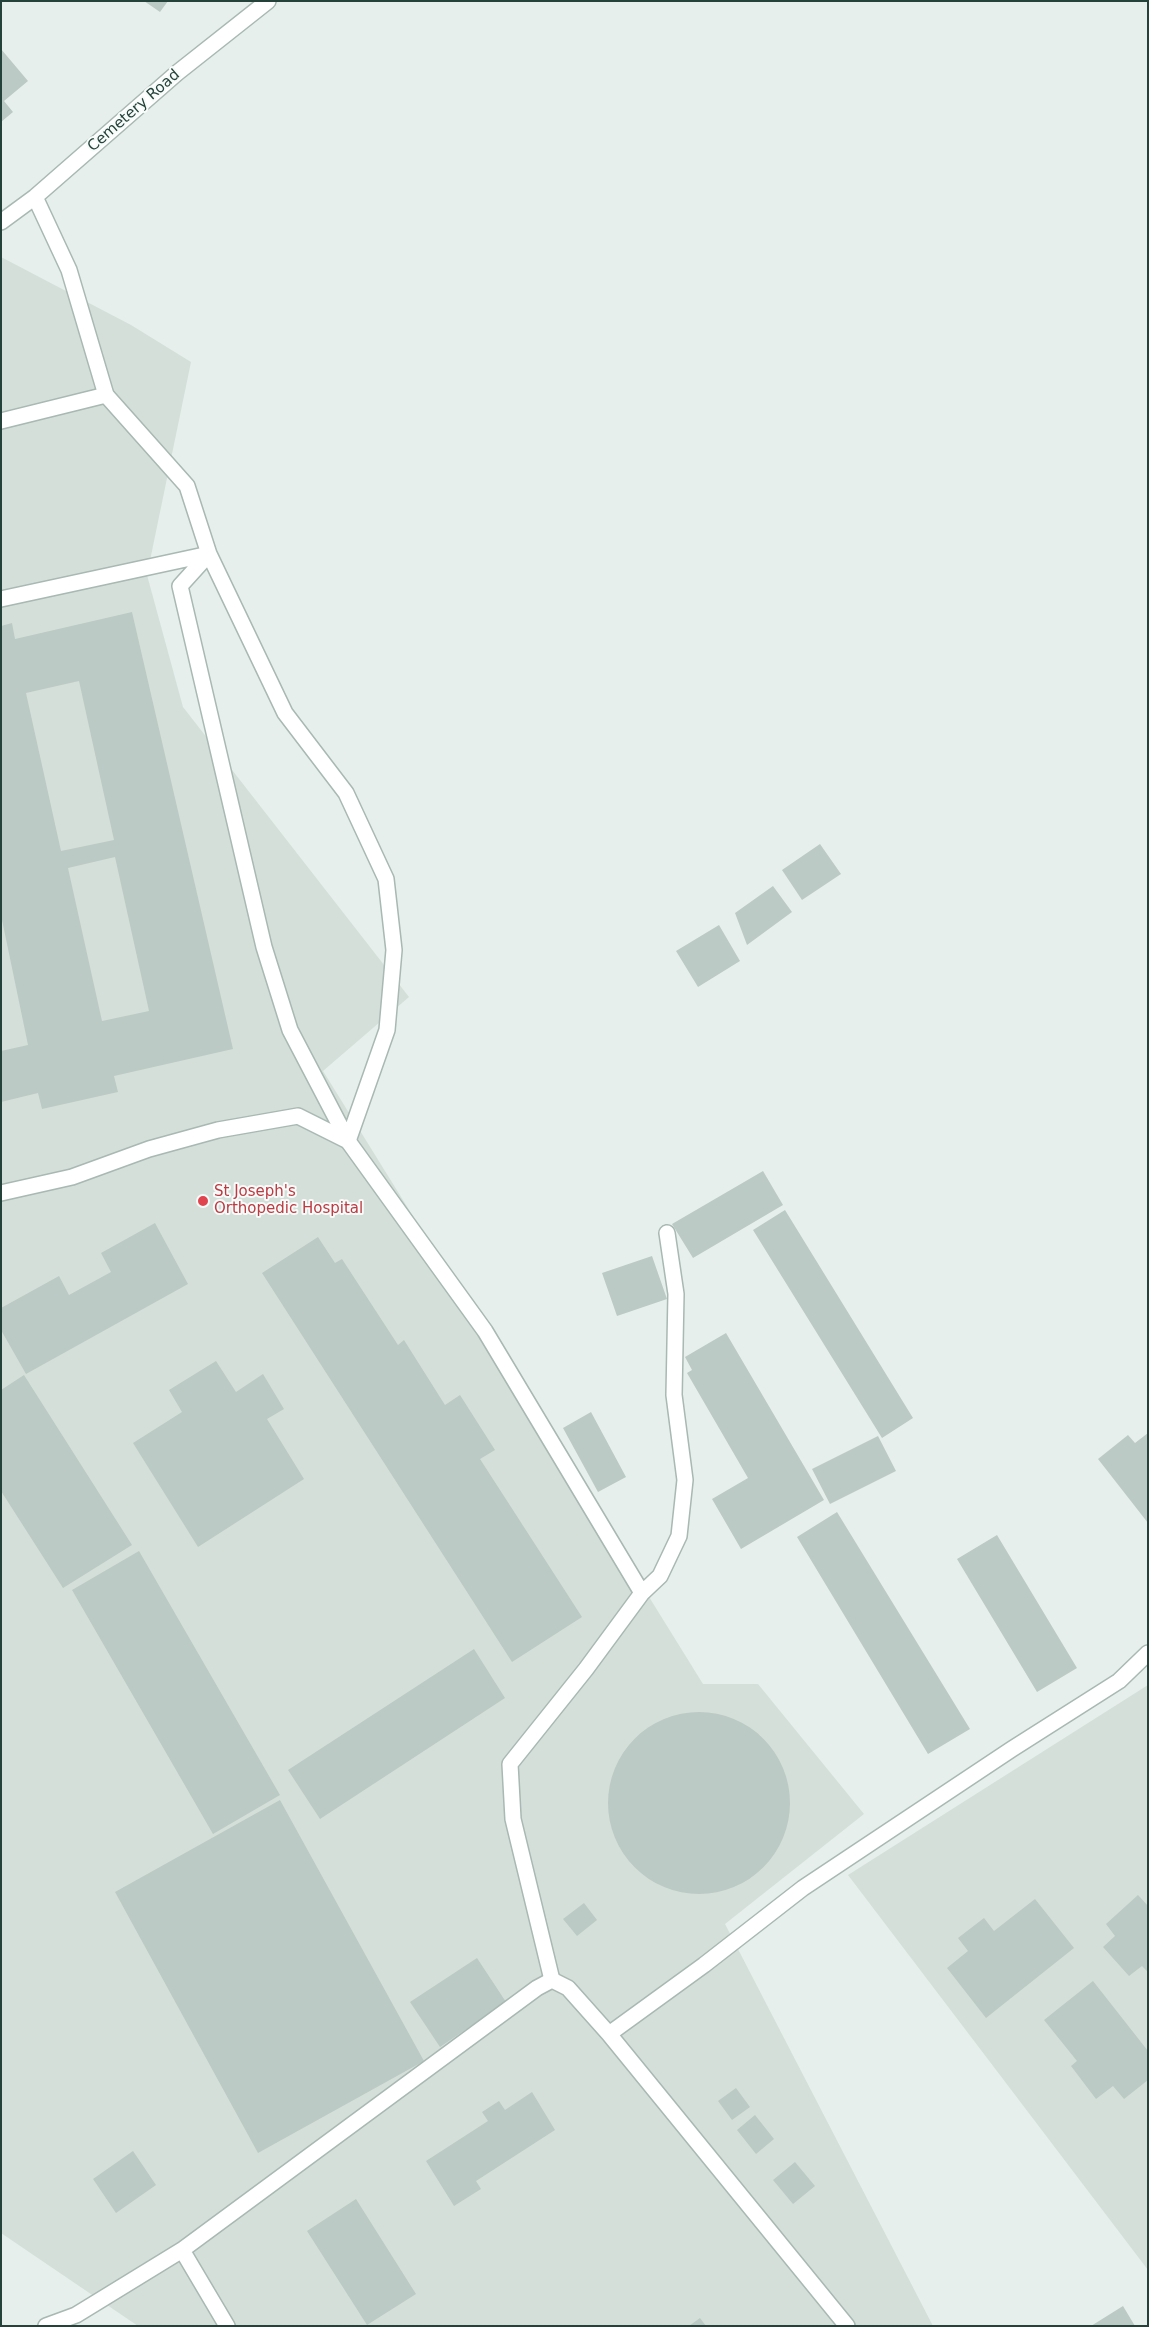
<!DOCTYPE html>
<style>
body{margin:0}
#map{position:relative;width:1149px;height:2327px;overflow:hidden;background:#e6efeb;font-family:"DejaVu Sans",sans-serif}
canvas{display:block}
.frame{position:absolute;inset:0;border:2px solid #24423a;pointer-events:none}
</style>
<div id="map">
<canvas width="1149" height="2327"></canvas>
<div class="frame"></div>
</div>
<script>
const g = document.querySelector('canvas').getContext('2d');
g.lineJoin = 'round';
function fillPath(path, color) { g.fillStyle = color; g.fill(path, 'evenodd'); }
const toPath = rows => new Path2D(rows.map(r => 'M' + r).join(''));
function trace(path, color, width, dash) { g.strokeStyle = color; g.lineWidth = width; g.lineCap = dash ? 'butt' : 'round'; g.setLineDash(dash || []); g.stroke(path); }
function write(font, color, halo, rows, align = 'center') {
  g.font = font + ' "DejaVu Sans",sans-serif'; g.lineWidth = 4; g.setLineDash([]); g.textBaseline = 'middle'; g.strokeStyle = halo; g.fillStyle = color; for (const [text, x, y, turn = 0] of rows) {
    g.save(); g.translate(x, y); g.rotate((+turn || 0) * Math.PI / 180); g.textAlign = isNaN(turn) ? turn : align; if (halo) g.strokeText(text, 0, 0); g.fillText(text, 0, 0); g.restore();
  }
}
fillPath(toPath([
 [1,257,131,325,191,362,147,575,183,707,409,997,323,1071,703,1684,758,1684,864,1814,725,1924,933,2326,138,2326,1,2233],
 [1148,1685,1148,2270,848,1875]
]), '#d4dfda');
fillPath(toPath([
 [144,1,168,1,160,12],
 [1,49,28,81,4,101,13,112,1,122],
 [132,612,233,1049,114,1076,118,1092,42,1109,38,1093,1,1102,1,1051,28,1045,1,915,1,626,12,623,15,639],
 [79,681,114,840,61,851,26,693],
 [115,857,149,1011,102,1021,68,868],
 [820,844,841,874,802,900,782,870],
 [773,886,792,912,747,945,735,913],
 [719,925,740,961,698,987,676,951],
 [763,1171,783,1205,693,1258,672,1224],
 [785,1210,913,1418,882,1438,753,1230],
 [155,1223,188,1284,26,1374,1,1330,1,1308,59,1276,69,1295,111,1272,101,1253],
 [318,1237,335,1263,342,1259,398,1345,404,1340,445,1405,460,1395,495,1450,480,1459,582,1617,512,1662,262,1273],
 [652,1256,667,1299,617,1316,602,1273],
 [726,1333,824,1500,741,1549,712,1499,748,1478,687,1373,692,1370,685,1357],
 [216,1361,236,1392,263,1374,284,1409,267,1419,304,1479,198,1547,133,1443,182,1412,169,1390],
 [24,1375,132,1545,63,1588,1,1491,1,1390],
 [591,1412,626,1477,598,1492,563,1428],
 [1148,1433,1148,1523,1098,1459,1128,1435,1135,1443],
 [878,1436,896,1471,830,1504,812,1469],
 [837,1512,970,1729,928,1754,797,1537],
 [997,1535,1077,1668,1037,1692,957,1559],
 [139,1551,280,1795,213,1834,72,1590],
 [474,1649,505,1698,320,1819,288,1770],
 '608 1803a91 91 0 1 1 182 0a91 91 0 1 1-182 0Z',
 [280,1800,424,2061,258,2153,115,1892],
 [1138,1895,1148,1906,1148,1972,1142,1966,1129,1976,1103,1947,1115,1936,1106,1924],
 [1035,1899,1074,1948,986,2018,947,1968,968,1951,958,1938,984,1918,994,1931],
 [584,1903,597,1920,577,1936,563,1919],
 [477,1958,506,2002,440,2047,410,2002],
 [1093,1981,1148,2051,1148,2080,1124,2099,1113,2086,1096,2099,1071,2066,1077,2061,1044,2020],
 [736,2088,750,2107,732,2120,718,2101],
 [532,2092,555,2130,476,2181,481,2189,454,2206,426,2161,488,2121,482,2112,499,2101,505,2110],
 [755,2115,774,2139,756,2154,737,2130],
 [133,2151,156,2185,116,2213,93,2179],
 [795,2162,815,2186,793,2204,773,2180],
 [356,2199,416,2294,367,2325,307,2231],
 [1123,2306,1135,2326,1091,2326],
 [700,2318,706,2326,689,2326]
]), '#bbcac4');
const lane = toPath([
 [1,421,106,395],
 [1,1193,72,1177,149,1149,218,1130,298,1116,348,1141,485,1331,642,1593],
 [552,1980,513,1819,510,1764,586,1669,642,1593,660,1576,679,1536,685,1480,674,1395,676,1294,667,1233]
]);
const street = toPath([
 [35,197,69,270,106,395,187,486,209,554,285,713,346,793,386,879,394,950,387,1030,348,1141],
 [1,222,35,197,177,73,268,1],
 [209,554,180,586,264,947,290,1030,348,1141],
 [1,599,209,554],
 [609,2034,704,1965,803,1888,1012,1749,1119,1681,1148,1653],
 [182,2250,227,2326],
 [46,2326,76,2315,182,2250,537,1988,552,1980,568,1988,609,2034,847,2326]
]);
trace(lane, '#a8b8b2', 18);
trace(street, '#a8b8b2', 18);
trace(lane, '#fff', 15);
trace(street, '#fff', 15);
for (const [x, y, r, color] of [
 [203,1201,6,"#e0444e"]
]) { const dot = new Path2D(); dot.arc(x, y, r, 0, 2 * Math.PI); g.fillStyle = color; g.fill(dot); trace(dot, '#f7fbf9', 2); }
write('15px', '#24423a', '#f7fbf9', [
 ["Cemetery Road",134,111,-41]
]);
write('15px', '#be3a42', '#f7fbf9', [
 ["St Joseph's",214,1192],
 ["Orthopedic Hospital",214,1209]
], 'left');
</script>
